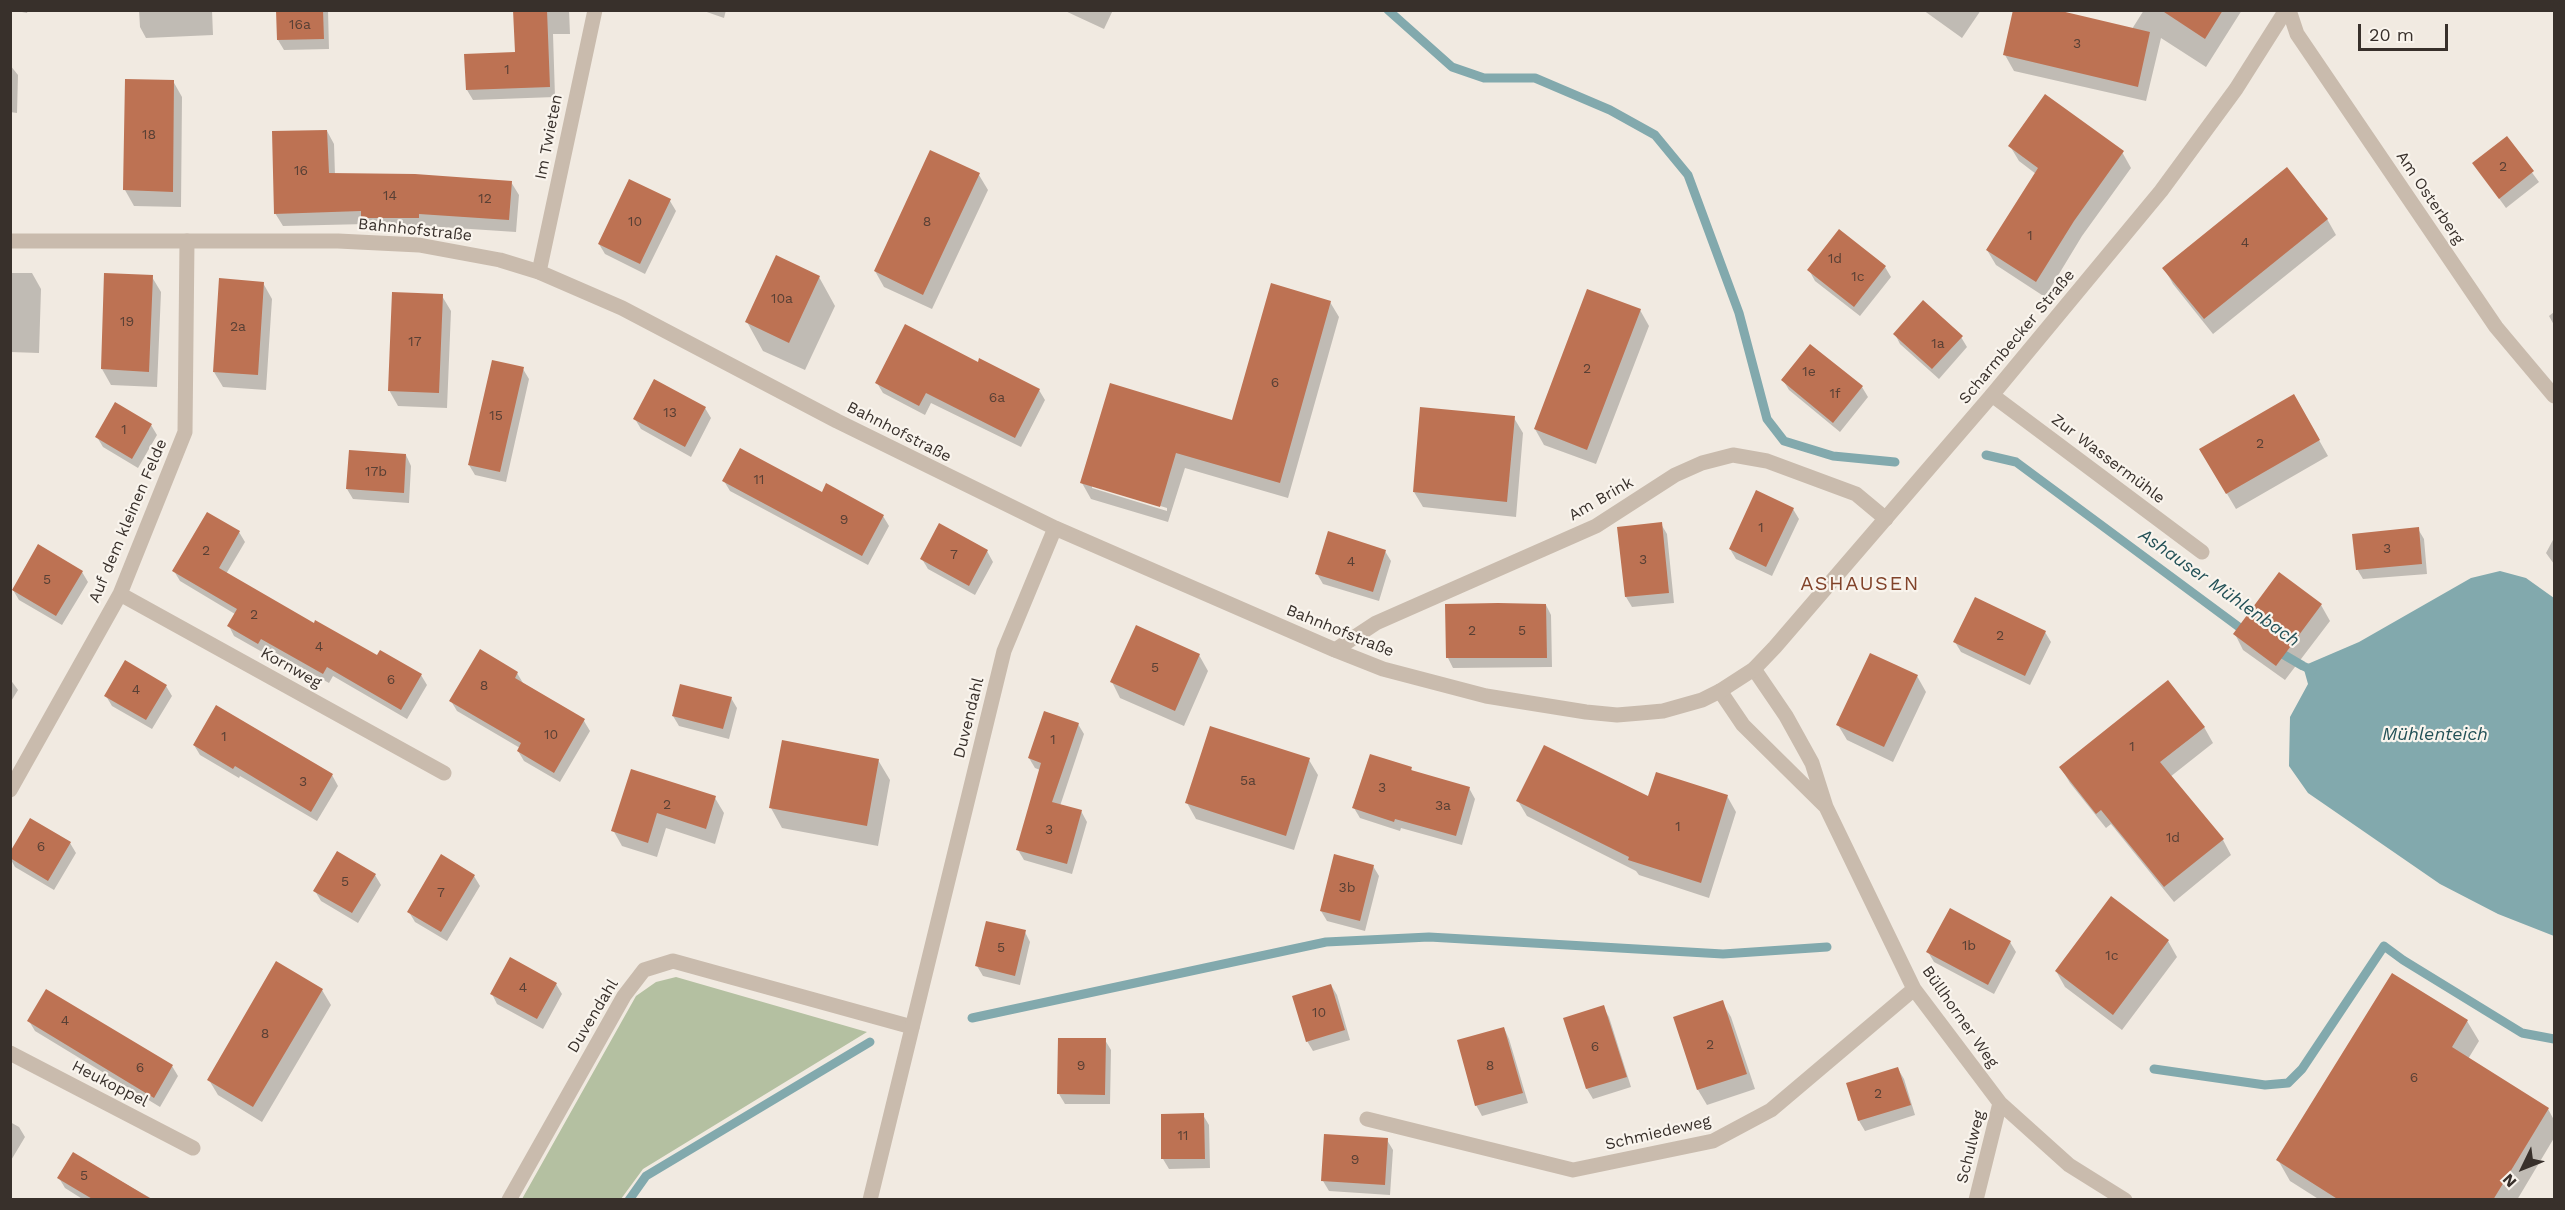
<!DOCTYPE html>
<meta charset="utf-8">
<style>
body{margin:0}
#map{position:relative;width:2565px;height:1210px;overflow:hidden;background:#f1eae1;font-family:"Work Sans",sans-serif}
canvas{display:block}
.frame{position:absolute;inset:0;border:12px solid #38302b;pointer-events:none}
.north{position:absolute;left:2493px;top:1138px;width:60px;height:60px;-webkit-text-stroke:4px #f9f4ed;paint-order:stroke;rotate:227deg;font-size:16px;font-weight:700;line-height:24px;text-align:center;color:#38302b}
.north::after{content:'';display:block;margin:auto;width:21px;height:27px;background:#38302b;clip-path:polygon(50% 0,100% 100%,50% 72%,0 100%)}
.scale{position:absolute;left:2358px;top:24px;width:90px;height:27px;box-sizing:border-box;border:3px solid #38302b;border-top:0;padding-left:8px;font-size:18px;line-height:21px;white-space:nowrap;color:#38302b;-webkit-text-stroke:4px #f9f4ed;paint-order:stroke}
</style>
<div id="map">
<canvas width="2565" height="1210"></canvas>
<div class="frame"></div>
<div class="north">N</div>
<div class="scale">20 m</div>
</div>
<script>
const g = document.querySelector('canvas').getContext('2d');
g.lineJoin = 'round';
function fillPath(path, color) { g.fillStyle = color; g.fill(path, 'evenodd'); }
const toPath = rows => new Path2D(rows.map(r => 'M' + r).join(''));
function trace(path, color, width, dash) { g.strokeStyle = color; g.lineWidth = width; g.lineCap = dash ? 'butt' : 'round'; g.setLineDash(dash || []); g.stroke(path); }
function write(font, color, halo, rows, align = 'center') {
  g.font = font + ' "Work Sans",sans-serif'; g.lineWidth = 4.5; g.setLineDash([]); g.textBaseline = 'middle'; g.strokeStyle = halo; g.fillStyle = color; for (const [text, x, y, turn = 0] of rows) {
    g.save(); g.translate(x, y); g.rotate((+turn || 0) * Math.PI / 180); g.textAlign = isNaN(turn) ? turn : align; if (halo) g.strokeText(text, 0, 0); g.fillText(text, 0, 0); g.restore();
  }
}
fillPath(toPath([
 [676,977,867,1032,643,1169,621,1199,522,1199,636,996,656,982]
]), '#b4c0a1');
fillPath(toPath([
 [2500,571,2526,578,2554,598,2554,936,2498,914,2440,884,2308,793,2289,766,2290,717,2308,684,2303,666,2359,642,2471,578]
]), '#82a9ad');
fillPath(toPath([
 [12,10,28,10,27,13],
 [139,10,212,10,213,35,146,38,140,27],
 [277,10,328,10,329,49,284,50,278,40],
 [515,10,569,10,570,34,553,34,555,97,473,100,467,90,516,53],
 [701,10,726,10,724,18],
 [1063,10,1113,10,1104,29],
 [1923,10,1981,10,1962,38],
 [2144,10,2242,10,2206,67,2161,38,2146,101,2014,71,2005,55,2132,29],
 [10,65,18,75,17,113,10,112],
 [173,81,182,97,181,207,134,206,125,190],
 [327,131,334,144,335,175,511,182,519,195,516,232,425,226,425,230,370,230,366,224,283,226,275,213],
 [2507,139,2539,182,2506,208,2474,164],
 [2010,146,2122,152,2131,168,2082,236,2045,297,1996,265,1987,250,2036,174,2019,161],
 [979,175,988,190,932,309,884,287,875,271],
 [630,181,670,201,676,211,645,274,605,254,599,244],
 [2327,219,2336,235,2213,334,2173,284,2164,268],
 [1885,267,1891,277,1860,316,1815,281,1809,270],
 [10,273,32,273,41,289,39,353,10,352],
 [152,277,161,292,157,387,111,385,102,369],
 [819,277,835,306,805,370,763,351,747,322],
 [263,283,272,299,266,390,223,387,214,372],
 [442,296,451,311,447,408,398,406,389,390],
 [1330,302,1339,317,1288,498,1185,468,1168,522,1091,499,1082,483,1233,422],
 [1092,485,1167,508,1167,511,1092,488],
 [1640,310,1649,326,1596,464,1544,445,1535,429],
 [2554,312,2554,325,2549,316],
 [1895,334,1961,337,1967,347,1939,379,1900,344],
 [523,369,529,379,506,482,475,475,469,465],
 [1783,380,1862,387,1868,397,1840,432,1789,390],
 [655,381,705,408,711,418,691,457,641,429,635,419],
 [877,383,1039,390,1045,400,1021,447,931,403,925,415,883,393],
 [2294,396,2328,456,2236,509,2201,450],
 [1514,418,1523,433,1516,517,1423,507,1414,492],
 [151,425,157,435,138,468,103,447,97,437],
 [350,452,406,455,411,466,409,503,353,499,347,489],
 [724,481,822,494,883,516,889,526,868,565,730,491],
 [1793,509,1799,519,1772,576,1736,559,1730,549],
 [1661,524,1667,534,1674,603,1632,607,1626,597],
 [2418,529,2424,539,2427,574,2363,579,2357,569],
 [239,532,245,542,226,574,314,625,377,657,421,675,427,685,407,719,333,676,329,683,267,648,264,653,234,636,229,626,235,614,180,581,174,571],
 [2554,538,2554,564,2546,553],
 [987,551,993,562,975,595,928,569,922,559],
 [1385,551,1391,561,1379,601,1323,584,1317,574],
 [82,572,88,582,62,625,19,600,13,590],
 [1546,605,1551,615,1552,667,1453,668,1448,658],
 [2321,605,2330,621,2285,680,2243,650,2235,634],
 [2045,632,2051,642,2030,685,1961,652,1955,642],
 [1199,655,1208,671,1184,726,1120,698,1112,682],
 [517,673,523,683,584,721,590,731,560,782,524,761,518,751,520,748,457,711,451,701],
 [1917,676,1926,692,1893,762,1847,740,1838,725],
 [10,679,18,690,10,703],
 [166,686,172,696,152,729,112,706,106,696],
 [731,698,737,708,729,739,679,726,673,716],
 [216,707,332,775,338,786,317,821,240,776,239,778,200,755,194,745],
 [1078,724,1084,734,1060,806,1081,811,1087,822,1072,874,1024,860,1018,850,1040,770,1035,768,1029,758],
 [2204,727,2213,743,2170,777,2223,840,2231,855,2174,902,2111,824,2106,828,2070,783,2061,768],
 [878,760,890,780,878,846,782,828,771,808],
 [1309,760,1318,775,1294,850,1196,819,1187,803],
 [1411,768,1413,773,1469,788,1475,799,1462,845,1401,828,1400,831,1360,818,1354,808],
 [632,771,715,798,724,813,715,844,666,828,657,857,622,846,613,830],
 [1727,796,1736,812,1709,898,1639,875,1636,871,1527,816,1518,801],
 [70,843,76,853,54,890,15,867,10,858,10,855],
 [1373,866,1379,876,1365,931,1327,921,1321,911],
 [375,875,381,885,358,923,321,901,315,891],
 [474,876,480,886,447,941,415,922,409,912],
 [1025,932,1030,942,1020,985,983,976,977,966],
 [2168,941,2177,957,2122,1030,2065,987,2056,971],
 [2010,942,2016,952,1994,994,1934,962,1928,952],
 [556,984,562,994,543,1029,497,1004,492,994],
 [1331,985,1337,995,1350,1040,1313,1051,1307,1041],
 [322,990,331,1005,262,1122,218,1095,209,1080],
 [1722,1002,1731,1017,1755,1089,1707,1105,1698,1090,1675,1018],
 [1603,1007,1609,1017,1631,1087,1593,1099,1587,1089,1565,1019],
 [29,1021,172,1066,178,1076,160,1107,35,1031],
 [2467,1021,2479,1041,2468,1059,2548,1109,2554,1120,2554,1138,2517,1200,2320,1200,2290,1181,2278,1160],
 [1504,1028,1509,1039,1528,1103,1482,1116,1476,1105],
 [1105,1040,1111,1050,1110,1104,1065,1104,1059,1094],
 [1898,1069,1904,1079,1915,1115,1865,1131,1859,1121,1847,1084],
 [1203,1115,1209,1125,1210,1168,1169,1169,1163,1159],
 [10,1122,19,1127,25,1137,10,1162],
 [1387,1140,1393,1150,1390,1195,1329,1191,1323,1181],
 [73,1154,154,1200,84,1200,65,1188,59,1178]
]), '#0003');
trace(toPath([
 [1388,10,1452,67,1484,78,1535,78,1610,110,1655,135,1688,175,1739,313,1767,419,1784,441,1833,456,1895,462],
 [1986,455,2016,462,2247,633],
 [2274,649,2303,666,2312,670],
 [972,1018,1326,942,1429,937,1723,954,1827,947],
 [2154,1069,2265,1085,2288,1083,2302,1069,2384,946,2403,960,2522,1033,2554,1039],
 [629,1200,646,1176,870,1042]
]), '#82a9ad', 9);
fillPath(toPath([
 [276,10,323,10,324,39,277,40],
 [513,10,547,10,550,87,466,90,464,54,515,52],
 [2013,10,2057,10,2150,32,2138,87,2003,55],
 [2161,10,2223,10,2205,39],
 [125,79,174,80,173,192,123,190],
 [2045,94,2124,151,2074,221,2036,282,1986,250,2038,168,2008,146],
 [327,130,329,173,415,174,512,181,509,220,419,214,419,218,361,218,361,211,274,214,272,131],
 [2507,136,2534,171,2499,199,2472,163],
 [930,150,980,173,923,295,874,271],
 [2287,167,2328,219,2204,319,2162,268],
 [629,179,671,199,640,264,598,244],
 [1839,229,1886,266,1854,307,1807,270],
 [776,255,820,276,789,343,745,322],
 [104,273,153,275,149,372,101,369],
 [219,278,264,282,258,375,213,372],
 [1271,283,1331,301,1280,483,1176,453,1160,507,1080,483,1110,383,1232,420],
 [1587,289,1641,309,1587,450,1534,429],
 [392,292,443,294,439,393,388,391],
 [1923,300,1963,336,1932,369,1893,334],
 [905,324,978,362,979,358,1040,389,1015,438,926,393,919,406,875,383],
 [1810,344,1863,386,1833,423,1781,380],
 [492,360,524,367,500,472,468,465],
 [654,379,706,407,685,447,633,419],
 [2294,394,2320,440,2226,494,2199,449],
 [115,402,152,424,132,459,95,437],
 [1420,407,1515,416,1507,502,1413,492],
 [740,448,822,492,826,483,884,515,862,556,722,481],
 [349,450,406,454,404,493,346,489],
 [1756,490,1794,508,1766,567,1729,549],
 [207,512,240,531,219,568,314,623,315,620,377,655,380,650,422,674,401,710,327,667,323,674,261,639,258,644,227,626,237,609,172,571],
 [1662,522,1669,593,1625,597,1617,527],
 [939,523,988,550,969,586,920,559],
 [2419,527,2422,564,2356,570,2352,534],
 [1328,531,1386,550,1373,592,1315,574],
 [38,544,83,571,56,616,12,590],
 [2279,572,2322,604,2276,666,2233,634],
 [1975,597,2046,631,2025,676,1953,642],
 [1498,603,1546,604,1547,658,1446,658,1445,604],
 [1136,625,1200,654,1175,711,1110,682],
 [480,649,518,672,515,678,585,719,554,773,517,751,521,743,449,701],
 [1870,653,1918,675,1884,747,1836,725],
 [125,660,167,685,146,720,104,696],
 [2168,680,2205,727,2160,762,2224,839,2164,887,2101,810,2096,814,2059,767],
 [680,684,732,697,723,729,672,716],
 [216,705,333,774,311,812,235,766,233,769,193,745],
 [1044,711,1079,723,1052,802,1082,810,1067,864,1016,850,1041,763,1028,758],
 [1210,726,1310,758,1286,836,1185,803],
 [782,740,879,759,867,826,769,808],
 [1544,745,1648,796,1656,772,1728,795,1701,883,1628,860,1629,857,1516,801],
 [1370,754,1412,767,1411,770,1470,787,1456,836,1395,819,1394,822,1352,808],
 [631,769,716,796,706,829,657,813,648,843,611,831],
 [30,818,71,842,48,881,10,858,10,852],
 [337,851,376,874,352,913,313,891],
 [441,854,475,875,441,932,407,912],
 [1334,854,1374,865,1360,921,1320,911],
 [2111,896,2169,940,2113,1015,2055,971],
 [1950,908,2011,941,1988,985,1926,952],
 [986,921,1026,930,1015,976,975,966],
 [510,957,557,983,537,1019,490,994],
 [276,961,323,989,253,1107,207,1080],
 [2392,973,2468,1020,2452,1047,2549,1108,2493,1200,2339,1200,2276,1160],
 [1331,984,1345,1030,1306,1042,1292,996],
 [46,989,173,1065,154,1098,27,1021],
 [1723,1000,1747,1074,1697,1090,1673,1017],
 [1604,1005,1627,1077,1586,1089,1563,1018],
 [1504,1027,1523,1093,1475,1106,1457,1040],
 [1058,1038,1106,1038,1105,1095,1057,1094],
 [1898,1067,1911,1105,1858,1121,1846,1083],
 [1204,1113,1205,1159,1161,1159,1161,1114],
 [1324,1134,1388,1138,1385,1185,1321,1181],
 [73,1152,153,1200,94,1200,57,1178]
]), '#bd7253');
trace(toPath([
 [2289,10,2297,34,2496,327,2554,396],
 [539,272,595,10],
 [1992,395,2202,552],
 [120,594,444,773],
 [1335,650,1376,623,1596,526,1675,475,1702,463,1733,455,1767,461,1856,494,1886,519],
 [1754,669,1786,716,1812,763,1826,807,1914,989,2000,1103,2069,1165,2125,1200],
 [1720,691,1743,725,1826,807],
 [10,790,120,594,185,432,187,241],
 [10,1053,193,1148],
 [1367,1119,1573,1170,1713,1141,1771,1110,1914,989],
 [509,1200,624,996,644,970,673,961,912,1027],
 [1976,1200,2000,1103]
]), '#c9bbad', 15);
trace(toPath([
 [10,241,338,241,419,245,500,260,539,272,622,308,837,421,1055,528,1335,650,1383,669,1486,696,1586,712,1617,715,1641,713,1663,711,1702,700,1720,691,1754,669,1775,647,1992,395,2161,191,2236,89,2286,10],
 [870,1200,1004,651,1055,528]
]), '#c9bbad', 15);
write('14px', '#594035', null, [
 ["16a",300,25],
 ["3",2077,44],
 ["1",507,70],
 ["18",149,135],
 ["2",2503,167],
 ["16",301,171],
 ["14",390,196],
 ["12",485,199],
 ["10",635,222],
 ["8",927,222],
 ["1",2030,236],
 ["4",2245,243],
 ["1d",1835,259],
 ["1c",1858,277],
 ["10a",782,299],
 ["19",127,322],
 ["2a",238,327],
 ["17",415,342],
 ["1a",1938,344],
 ["2",1587,369],
 ["1e",1809,372],
 ["6",1275,383],
 ["1f",1835,394],
 ["6a",997,398],
 ["13",670,413],
 ["15",496,416],
 ["1",124,430],
 ["2",2260,444],
 ["17b",376,472],
 ["11",759,480],
 ["9",844,520],
 ["1",1761,528],
 ["3",2387,549],
 ["2",206,551],
 ["7",954,555],
 ["3",1643,560],
 ["4",1351,562],
 ["5",47,580],
 ["2",254,615],
 ["2",1472,631],
 ["5",1522,631],
 ["2",2000,636],
 ["4",319,647],
 ["5",1155,668],
 ["6",391,680],
 ["8",484,686],
 ["4",136,690],
 ["10",551,735],
 ["1",224,737],
 ["1",1053,740],
 ["1",2132,747],
 ["5a",1248,781],
 ["3",303,782],
 ["3",1382,788],
 ["2",667,805],
 ["3a",1443,806],
 ["1",1678,827],
 ["3",1049,830],
 ["1d",2173,838],
 ["6",41,847],
 ["5",345,882],
 ["3b",1347,888],
 ["7",441,893],
 ["1b",1969,946],
 ["5",1001,948],
 ["1c",2112,956],
 ["4",523,988],
 ["10",1319,1013],
 ["4",65,1021],
 ["8",265,1034],
 ["2",1710,1045],
 ["6",1595,1047],
 ["9",1081,1066],
 ["8",1490,1066],
 ["6",140,1068],
 ["6",2414,1078],
 ["2",1878,1094],
 ["11",1183,1136],
 ["9",1355,1160],
 ["5",84,1176]
]);
write('16px', '#38302b', '#f9f4ed', [
 ["Im Twieten",549,137,-79],
 ["Am Osterberg",2430,198,56],
 ["Bahnhofstraße",415,230,6],
 ["Scharmbecker Straße",2017,337,-50],
 ["Bahnhofstraße",899,432,27],
 ["Zur Wassermühle",2108,459,37],
 ["Am Brink",1601,499,-30],
 ["Auf dem kleinen Felde",128,521,-67],
 ["Bahnhofstraße",1340,631,22],
 ["Kornweg",291,668,29],
 ["Duvendahl",969,718,-76],
 ["Duvendahl",593,1016,-59],
 ["Büllhorner Weg",1960,1017,55],
 ["Heukoppel",110,1084,27],
 ["Schmiedeweg",1658,1133,-13],
 ["Schulweg",1971,1147,-76]
]);
write('italic 18px', '#235157', '#f9f4ed', [
 ["Ashauser Mühlenbach",2219,588,35],
 ["Mühlenteich",2435,735]
]);
g.letterSpacing = '1.5px';
write('20px', '#81432a', '#f9f4ed', [
 ["ASHAUSEN",1860,584]
]);
g.letterSpacing = '0px';
</script>
